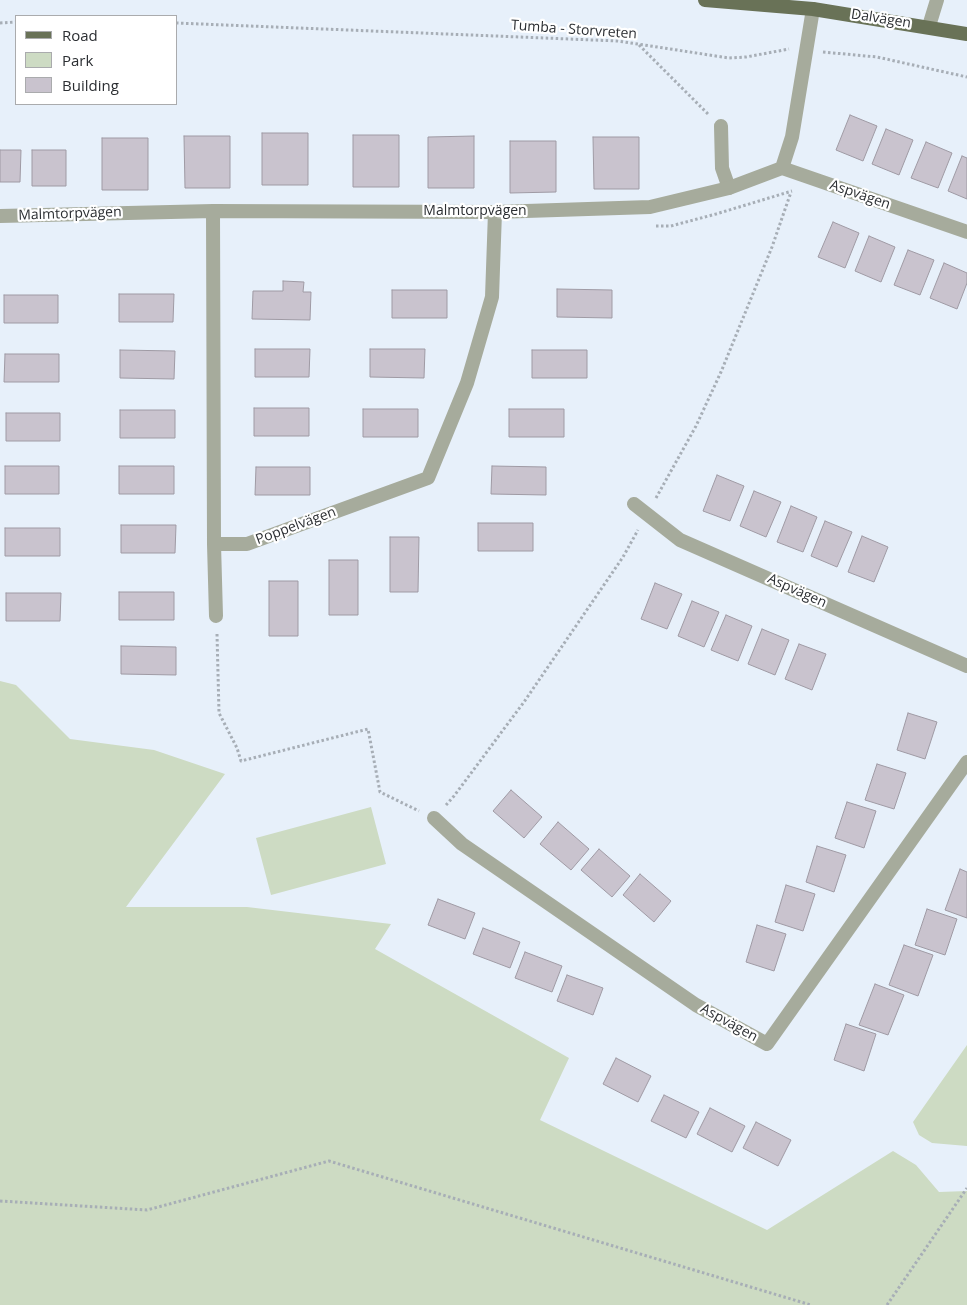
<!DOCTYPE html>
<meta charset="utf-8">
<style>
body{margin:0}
#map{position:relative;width:967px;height:1305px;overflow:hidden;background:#e7f0fa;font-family:"Open Sans",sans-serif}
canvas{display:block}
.legend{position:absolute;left:15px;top:15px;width:162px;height:90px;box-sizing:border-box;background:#fff;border:1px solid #aaabad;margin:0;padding:6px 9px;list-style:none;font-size:15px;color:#2b2e32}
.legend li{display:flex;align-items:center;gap:10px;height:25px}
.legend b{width:25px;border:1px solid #aaabad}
</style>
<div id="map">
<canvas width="967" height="1305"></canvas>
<ul class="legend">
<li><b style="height:6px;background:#697257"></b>Road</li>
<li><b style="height:14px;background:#cddbc3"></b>Park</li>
<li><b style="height:14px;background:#c9c3ce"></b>Building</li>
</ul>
</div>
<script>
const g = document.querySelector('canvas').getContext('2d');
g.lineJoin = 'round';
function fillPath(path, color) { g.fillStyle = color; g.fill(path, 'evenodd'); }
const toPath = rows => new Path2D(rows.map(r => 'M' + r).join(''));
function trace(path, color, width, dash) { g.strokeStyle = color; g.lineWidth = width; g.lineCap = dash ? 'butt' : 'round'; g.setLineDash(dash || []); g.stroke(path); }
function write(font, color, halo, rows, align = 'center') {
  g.font = font + ' "Open Sans",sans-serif'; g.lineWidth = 4.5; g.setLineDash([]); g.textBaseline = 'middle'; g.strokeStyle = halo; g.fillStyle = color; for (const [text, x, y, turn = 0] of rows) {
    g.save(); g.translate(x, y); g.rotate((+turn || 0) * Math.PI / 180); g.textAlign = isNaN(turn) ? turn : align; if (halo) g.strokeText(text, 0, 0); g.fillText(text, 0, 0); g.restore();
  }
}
fillPath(toPath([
 [0,681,16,685,70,739,154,750,225,774,126,907,247,907,391,924,375,949,569,1058,540,1120,767,1230,893,1151,916,1165,939,1192,967,1191,967,1305,0,1305],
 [371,807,386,864,271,895,256,838],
 [967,1045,967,1146,932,1143,919,1135,913,1122]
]), '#cddbc3');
const building = toPath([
 [850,115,877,126,863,161,836,150,850,115],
 [886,129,913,140,899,175,872,164,886,129],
 [262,133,308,133,308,185,262,185,262,133],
 [353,135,399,135,399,187,353,187,353,135],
 [184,136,230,136,230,188,185,188,184,136],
 [474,136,474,188,428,188,428,137,474,136],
 [593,137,639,137,639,189,594,189,593,137],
 [102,138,148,138,148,190,102,190,102,138],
 [510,141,556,141,556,192,510,193,510,141],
 [926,142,952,153,938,188,911,178,926,142],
 [0,150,21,150,20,182,0,182,0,150],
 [32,150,66,150,66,186,32,186,32,150],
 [962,156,967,158,967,199,948,191,962,156],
 [833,222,859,233,845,268,818,257,833,222],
 [869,236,895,247,881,282,855,271,869,236],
 [908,250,934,260,920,295,894,285,908,250],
 [944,263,967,273,967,283,957,309,930,298,944,263],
 [283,281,304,282,303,292,311,292,310,320,252,319,253,291,283,291,283,281],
 [557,289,612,290,612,318,557,317,557,289],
 [392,290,447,290,447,318,392,318,392,290],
 [119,294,174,294,173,322,119,322,119,294],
 [4,295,58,295,58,323,4,323,4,295],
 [255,349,310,349,309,377,255,377,255,349],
 [370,349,425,349,424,378,370,377,370,349],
 [120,350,175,351,174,379,120,378,120,350],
 [532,350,587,350,587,378,532,378,532,350],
 [5,354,59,354,59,382,4,382,5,354],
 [254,408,309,408,309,436,254,436,254,408],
 [363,409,418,409,418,437,363,437,363,409],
 [509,409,564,409,564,437,509,437,509,409],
 [120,410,175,410,175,438,120,438,120,410],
 [6,413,60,413,60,441,6,441,6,413],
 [5,466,59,466,59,494,5,494,5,466],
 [119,466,174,466,174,494,119,494,119,466],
 [492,466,546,467,546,495,491,494,492,466],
 [256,467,310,467,310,495,255,495,256,467],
 [717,475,744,486,730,521,703,511,717,475],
 [754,491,781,502,766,537,740,526,754,491],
 [791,506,817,517,803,552,777,542,791,506],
 [825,521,852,532,837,567,811,556,825,521],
 [478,523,533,523,533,551,478,551,478,523],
 [121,525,176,525,175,553,121,553,121,525],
 [5,528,60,528,60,556,5,556,5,528],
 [862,536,888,547,874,582,848,572,862,536],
 [390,537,419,537,418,592,390,592,390,537],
 [329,560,358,560,358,615,329,615,329,560],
 [269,581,298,581,298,636,269,636,269,581],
 [655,583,682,594,667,629,641,619,655,583],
 [119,592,174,592,174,620,119,620,119,592],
 [6,593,61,593,60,621,6,621,6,593],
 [692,601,719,612,704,647,678,636,692,601],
 [726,615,752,626,738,661,711,650,726,615],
 [762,629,789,640,775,675,748,664,762,629],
 [799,644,826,654,812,690,785,679,799,644],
 [121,646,176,647,176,675,121,674,121,646],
 [908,713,937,722,925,759,897,750,908,713],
 [877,764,906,773,894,809,865,800,877,764],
 [511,790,542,817,524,838,493,811,511,790],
 [847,802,876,811,864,848,835,838,847,802],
 [558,822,589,849,571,870,540,844,558,822],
 [817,846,846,855,834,892,806,882,817,846],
 [599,849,630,876,612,897,581,870,599,849],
 [960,869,967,872,967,918,945,910,960,869],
 [640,874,671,901,654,922,623,895,640,874],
 [786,885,815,894,803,931,775,922,786,885],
 [438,899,475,913,465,939,428,925,438,899],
 [927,909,957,919,945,955,915,945,927,909],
 [757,925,786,934,774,971,746,962,757,925],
 [483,928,520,942,510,968,473,954,483,928],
 [904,945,933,955,918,996,889,985,904,945],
 [525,952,562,966,552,992,515,978,525,952],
 [567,975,603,988,593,1015,557,1001,567,975],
 [875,984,904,995,888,1035,859,1025,875,984],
 [846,1024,876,1034,864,1071,834,1060,846,1024],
 [616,1058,651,1076,638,1102,603,1084,616,1058],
 [664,1095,699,1112,686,1138,651,1121,664,1095],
 [710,1108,745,1126,732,1152,697,1134,710,1108],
 [756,1122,791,1140,778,1166,743,1148,756,1122]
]);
fillPath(building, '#c9c3ce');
trace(building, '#9f9aa4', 1);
trace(toPath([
 [0,23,16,22],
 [176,23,618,41,729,58,746,57,789,49],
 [639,45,709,115],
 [823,52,877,57,967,77],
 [656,226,671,226,716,214,792,191],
 [656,498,696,426,721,372,772,247,791,192],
 [217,634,219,713,237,748,241,761,368,729,380,792,419,811],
 [446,805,454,796,524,702,623,557,638,530],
 [0,1201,147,1210,329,1161,811,1305],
 [887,1305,967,1188]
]), '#a7aeb6', 3, [2.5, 2.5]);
trace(toPath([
 [721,126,722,168,729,188]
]), '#a6ab9c', 14);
trace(toPath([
 [929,26,937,0],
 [782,168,967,232],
 [213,211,214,544,216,616],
 [0,216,213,211,495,212,650,207,729,188,782,168,792,137,813,9],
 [634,504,680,540,967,666],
 [214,544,247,544,428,478,467,383,492,297,495,212],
 [434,818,462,844,696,1005,767,1044,967,762]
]), '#a6ab9c', 14);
trace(toPath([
 [705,0,813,9,967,34]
]), '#697257', 14);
write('14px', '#2b2e32', '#fff', [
 ["Dalvägen",881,19,9],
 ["Tumba - Storvreten",574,30,4],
 ["Aspvägen",860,195,19],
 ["Malmtorpvägen",475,211],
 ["Malmtorpvägen",70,214,-2],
 ["Poppelvägen",296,526,-20],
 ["Aspvägen",797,591,24],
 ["Aspvägen",729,1023,29]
]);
</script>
